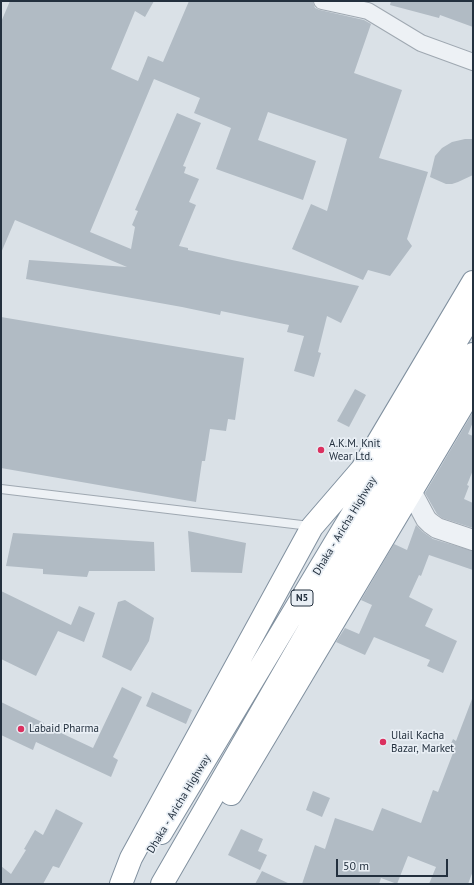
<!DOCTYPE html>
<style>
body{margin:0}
#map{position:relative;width:474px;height:885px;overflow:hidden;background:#dae1e7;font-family:"PT Sans",sans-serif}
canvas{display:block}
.frame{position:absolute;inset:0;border:2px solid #23303e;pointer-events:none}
.scale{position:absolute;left:336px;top:859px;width:112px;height:18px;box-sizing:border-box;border:2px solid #23303e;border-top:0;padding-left:5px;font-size:12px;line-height:14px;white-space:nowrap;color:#23303e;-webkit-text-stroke:3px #e9eff5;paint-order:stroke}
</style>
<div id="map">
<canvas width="474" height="885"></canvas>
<div class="frame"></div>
<div class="scale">50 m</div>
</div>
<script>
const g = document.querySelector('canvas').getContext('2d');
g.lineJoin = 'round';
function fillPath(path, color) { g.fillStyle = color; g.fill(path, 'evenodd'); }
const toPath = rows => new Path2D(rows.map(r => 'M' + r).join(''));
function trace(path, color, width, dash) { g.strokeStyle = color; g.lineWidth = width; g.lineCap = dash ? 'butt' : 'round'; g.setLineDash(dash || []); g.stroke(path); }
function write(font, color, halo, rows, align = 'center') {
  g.font = font + ' "PT Sans",sans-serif'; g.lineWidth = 3.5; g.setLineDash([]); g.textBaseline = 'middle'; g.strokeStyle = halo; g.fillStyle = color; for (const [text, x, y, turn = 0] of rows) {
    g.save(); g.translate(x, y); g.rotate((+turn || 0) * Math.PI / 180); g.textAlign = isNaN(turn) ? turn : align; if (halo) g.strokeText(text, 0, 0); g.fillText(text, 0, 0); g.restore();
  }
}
fillPath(toPath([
 [10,1,154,1,145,17,135,11,111,69,138,81,148,56,163,62,189,1,311,1,313,2,315,8,320,10,364,20,371,24,354,73,402,90,379,158,428,172,407,239,412,246,390,276,368,270,363,280,292,249,311,204,327,211,347,139,268,112,258,140,316,161,303,200,216,169,231,128,194,113,200,98,154,79,90,232,131,249,135,227,132,225,138,211,135,210,177,113,201,123,183,166,186,167,184,173,199,179,189,202,196,205,179,246,188,248,188,250,232,260,359,286,341,323,327,316,318,352,321,353,314,377,294,371,304,336,287,332,289,325,221,311,220,315,182,307,26,279,29,260,127,267,15,220,1,253,1,22],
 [391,1,473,1,473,27,440,15,439,18,390,5],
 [465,139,473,139,473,175,458,182,452,184,446,184,430,177,435,156,442,148,452,142],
 [1,317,244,358,235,420,228,419,226,431,210,429,205,461,202,461,196,502,1,468],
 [355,389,366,395,349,427,337,421],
 [473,412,473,422,468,434,473,436,473,470,467,485,469,486,464,499,473,503,473,528,442,518,437,514,425,493],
 [416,525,423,532,433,539,473,551,473,570,429,555,421,576,419,575,409,597,433,609,425,626,457,641,443,673,427,666,430,660,374,637,365,655,336,642,345,628,359,634,372,605,361,600,394,544,407,550],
 [188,531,246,543,242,573,191,572],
 [13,533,154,542,155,571,89,571,87,577,43,574,43,569,6,566],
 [1,591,71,625,79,606,95,613,84,642,58,631,36,676,1,659],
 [125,600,154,618,149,641,131,671,102,657,118,602],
 [122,687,142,697,113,757,118,760,111,777,36,742,33,750,1,735,1,702,44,723,44,725,93,748],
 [152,692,192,710,186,724,146,706],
 [472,699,473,699,473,871,468,884,429,884,436,867,408,856,397,884,381,878,379,884,302,884,315,845,325,849,335,818,373,831,382,808,421,823,433,790,438,792,453,753,448,751,453,739,456,741],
 [313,791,330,798,322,817,306,810],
 [56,809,83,823,59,868,53,866,43,884,1,884,1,866,11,874,26,850,24,849,35,830,43,835],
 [241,829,263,839,258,851,267,855,260,870,228,855],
 [262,871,290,884,255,884]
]), '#b1bbc4');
const service = toPath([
 [1,489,310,526]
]);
const minor = toPath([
 [322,1,368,11,421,43,473,62]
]);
const tertiary = toPath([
 [411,491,426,519,430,523,437,528,473,540]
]);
const trunk = toPath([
 [231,794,473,388],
 [161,833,473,313],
 [121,884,131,858,312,527,362,469,473,282],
 [162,884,342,572,473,354]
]);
trace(service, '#9fa8b1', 10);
trace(minor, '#9fa8b1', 18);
trace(tertiary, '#9fa8b1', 22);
trace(trunk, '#80909f', 24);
trace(service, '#edf1f5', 8);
trace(minor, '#edf1f5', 16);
trace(tertiary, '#edf1f5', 20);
trace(trunk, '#fff', 22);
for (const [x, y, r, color] of [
 [321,450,4,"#db305f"],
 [21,729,4,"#db305f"],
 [383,742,4,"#db305f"]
]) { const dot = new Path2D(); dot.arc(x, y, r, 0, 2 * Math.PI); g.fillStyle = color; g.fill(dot); trace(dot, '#e9eff5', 1.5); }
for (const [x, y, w] of [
 [302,598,22]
]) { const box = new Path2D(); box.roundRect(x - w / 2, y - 8, w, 16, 3); g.fillStyle = '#e9eff5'; g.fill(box); trace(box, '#23303e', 1); }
write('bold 10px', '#23303e', null, [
 ["N5",302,598]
]);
write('11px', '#23303e', '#e9eff5', [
 ["A.K.M. Knit",329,444],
 ["Wear Ltd.",329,457],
 ["Labaid Pharma",29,729],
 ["Ulail Kacha",391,736],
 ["Bazar, Market",391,749]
], 'left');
write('11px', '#23303e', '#e9eff5', [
 ["Dhaka - Aricha Highway",345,526,-59],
 ["Dhaka - Aricha Highway",179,804,-59]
]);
</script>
